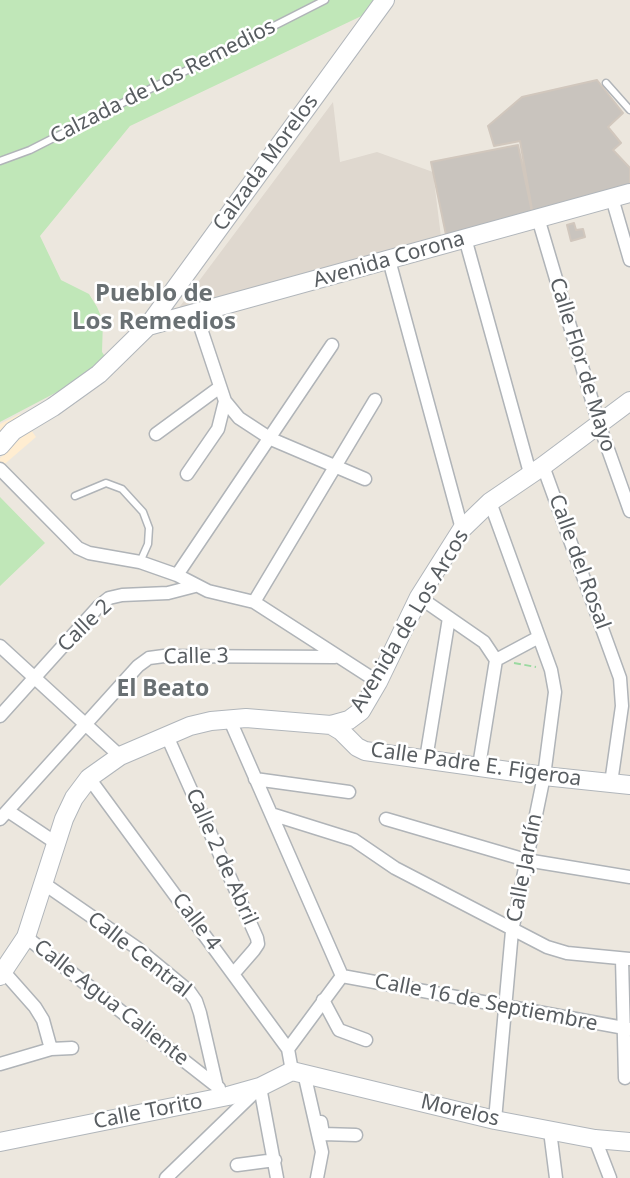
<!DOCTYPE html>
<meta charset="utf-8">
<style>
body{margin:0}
canvas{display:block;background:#ece7de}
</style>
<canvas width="630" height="1178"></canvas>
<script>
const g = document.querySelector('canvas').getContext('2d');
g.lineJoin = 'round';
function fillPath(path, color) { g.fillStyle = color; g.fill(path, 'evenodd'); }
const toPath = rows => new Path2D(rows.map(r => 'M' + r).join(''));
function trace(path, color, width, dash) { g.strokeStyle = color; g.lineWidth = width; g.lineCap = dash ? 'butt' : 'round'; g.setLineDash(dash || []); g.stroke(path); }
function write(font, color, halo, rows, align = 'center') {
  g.font = font + ' "Noto Sans",sans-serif'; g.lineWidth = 5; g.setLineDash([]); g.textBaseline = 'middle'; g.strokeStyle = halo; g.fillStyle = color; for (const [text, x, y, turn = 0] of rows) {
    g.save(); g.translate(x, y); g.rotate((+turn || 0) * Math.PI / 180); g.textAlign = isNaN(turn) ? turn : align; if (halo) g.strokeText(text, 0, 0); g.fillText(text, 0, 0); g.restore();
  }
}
fillPath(toPath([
 [20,414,36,437,0,468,0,458,26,433,0,439,0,424]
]), '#ffedd1');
fillPath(toPath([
 [333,102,340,162,377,152,433,172,441,237,175,313]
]), '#dfd8cf');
fillPath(toPath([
 [0,0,380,0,372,11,130,126,40,236,61,280,89,294,97,307,103,321,102,352,106,358,78,381,0,422],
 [0,497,45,543,0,586]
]), '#c0e7b8');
const building = toPath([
 [597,80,623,113,608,127,621,143,613,150,630,168,630,190,533,215,520,141,494,146,488,126,522,97,597,80],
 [518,145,533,217,446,235,431,162,518,145],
 [574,223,576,230,583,229,585,237,571,241,567,225,574,223]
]);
fillPath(building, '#c9c4be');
trace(building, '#d1c7bd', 2);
const lane = toPath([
 [606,83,630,110],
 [0,161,30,150,325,0],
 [75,496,106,483,122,489,143,512,149,528,148,544,140,562]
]);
const street = toPath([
 [612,198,630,260],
 [538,218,599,424,630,511],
 [465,238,530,473],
 [389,260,462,529],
 [196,314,225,401,239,418,271,439,365,479],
 [156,434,220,387],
 [543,466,620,678,622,706,611,783],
 [0,469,78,548,89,553,140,562,177,575,208,591,254,602,378,682],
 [187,474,218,429,225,401],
 [490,502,551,670,555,692,544,776,512,931,495,1120],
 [177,575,332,345],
 [419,597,484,642,496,660],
 [254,602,375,400],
 [0,646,120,756],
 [496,660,539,637],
 [0,716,99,606,109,598,122,595,168,593,195,586],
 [229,718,342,976],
 [167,736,257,938,258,944,254,950,234,973],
 [426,759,449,618],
 [479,766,496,660],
 [89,778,288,1049,292,1071],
 [255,779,349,792],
 [8,811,56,843],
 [271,814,354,840,395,868,547,947,567,953,630,959],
 [0,819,138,666,149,658,164,656,335,657],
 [386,819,526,860,630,877],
 [43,883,137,948,189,991,196,1001,200,1013,217,1087],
 [26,937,219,1088],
 [622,959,625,1078],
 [4,972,35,1007,43,1020,51,1049],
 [342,976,630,1029],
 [323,1000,339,1030,366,1040],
 [288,1049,342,976],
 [0,1064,51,1049,72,1048],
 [304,1073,322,1152,317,1178],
 [260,1087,277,1178],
 [321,1122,323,1134,356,1135],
 [550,1131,556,1178],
 [595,1139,610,1178],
 [237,1165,275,1160],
 [166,1178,257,1090]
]);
const secondary = toPath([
 [148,326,630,193],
 [0,446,13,431,53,407,99,374,148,326,385,0],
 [331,725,341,731,357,747,365,751,544,776,630,785],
 [0,976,26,937,64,819,74,798,89,778,120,756,190,726,211,721,246,718,331,725,349,720,361,711,378,682,419,597,462,529,490,502,543,466,630,401],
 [0,1142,228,1096,260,1087,292,1071,495,1120,595,1139,630,1142]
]);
trace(lane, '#b0b4b8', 9);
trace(street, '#b0b4b8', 15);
trace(secondary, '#b1b6bb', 20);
trace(toPath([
 [514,663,536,667]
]), '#9ad9a0', 2, [7, 3.5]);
trace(lane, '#fff', 6);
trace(street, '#fff', 12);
trace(secondary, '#fff', 18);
write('21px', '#585d61', '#fff', [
 ["Calzada de Los Remedios",163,82,-27],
 ["Calzada Morelos",266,163,-54],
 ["Avenida Corona",389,260,-16],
 ["Calle Flor de Mayo",582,365,73],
 ["Calle del Rosal",579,562,70],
 ["Avenida de Los Arcos",410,621,-59],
 ["Calle 2",85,626,-44],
 ["Calle 3",196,657,-1],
 ["Calle Padre E. Figeroa",476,765,8],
 ["Calle 2 de Abril",221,857,66],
 ["Calle Jardín",525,868,-79],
 ["Calle 4",196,922,53],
 ["Calle Central",139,955,38],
 ["Calle Agua Caliente",111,1003,38],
 ["Calle 16 de Septiembre",486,1003,11],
 ["Morelos",460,1111,13],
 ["Calle Torito",148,1112,-11]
]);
write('bold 23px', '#697073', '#fff', [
 ["El Beato",163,689]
]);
write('bold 24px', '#697073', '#fff', [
 ["Pueblo de",154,294],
 ["Los Remedios",154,322]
]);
</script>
